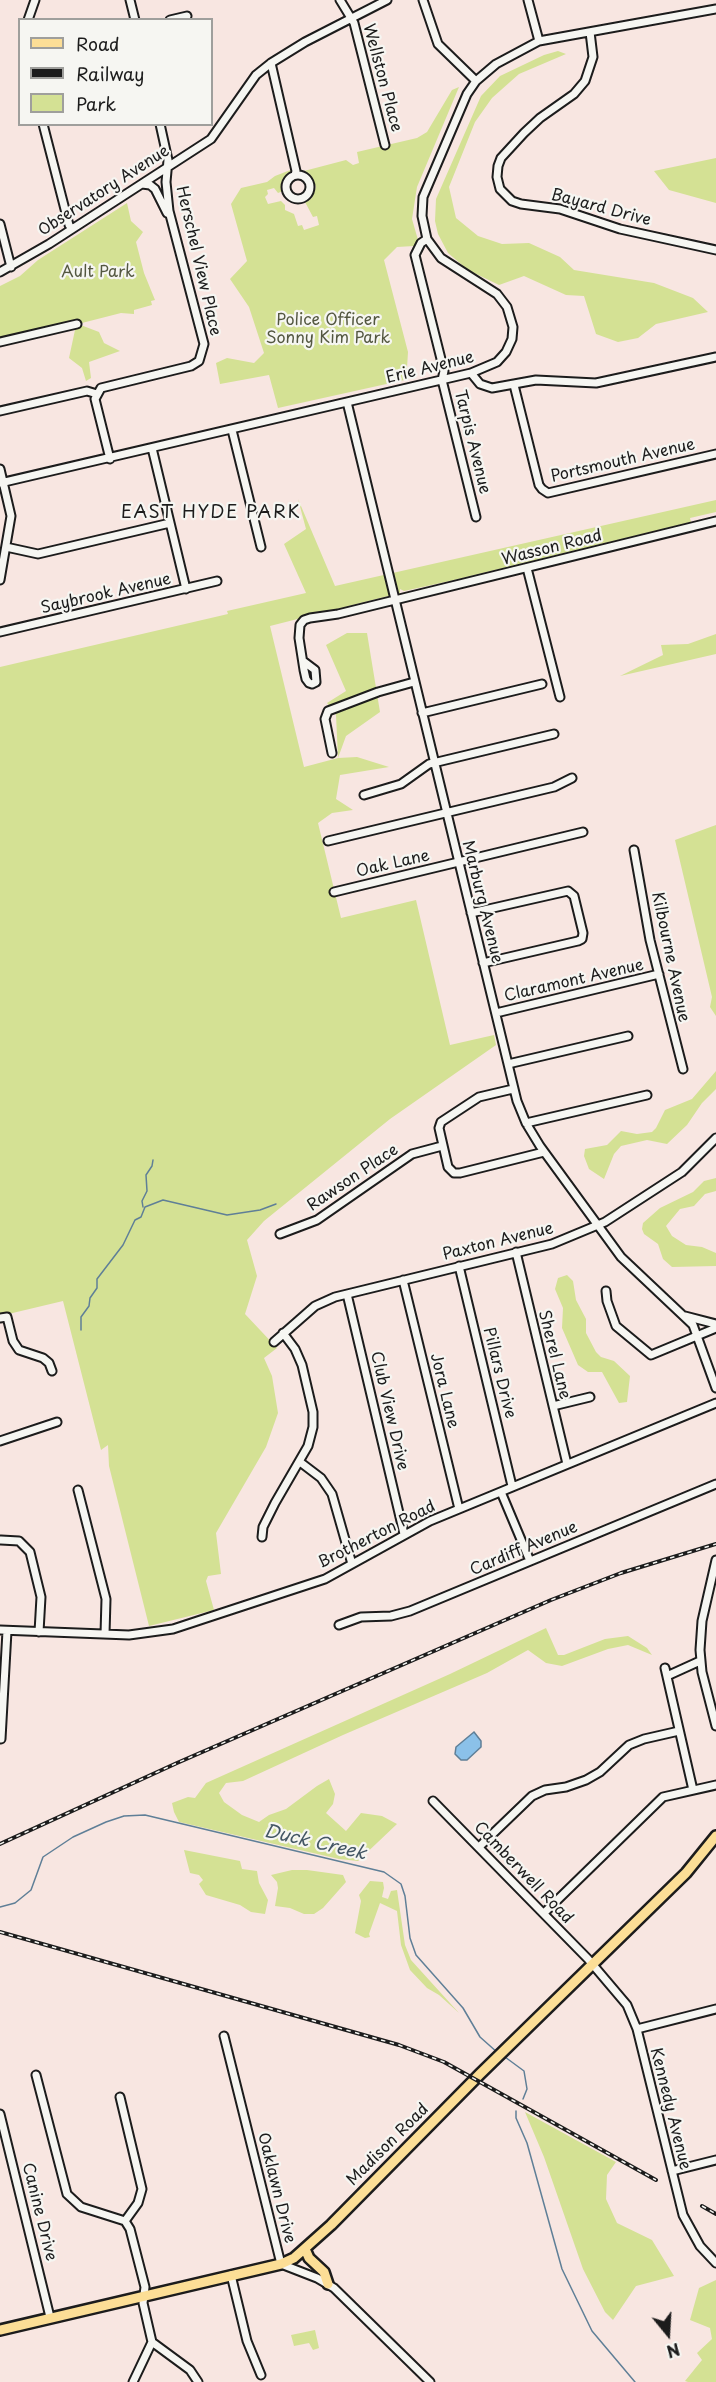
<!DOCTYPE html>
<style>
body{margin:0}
#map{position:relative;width:716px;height:2382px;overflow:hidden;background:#f8e6e1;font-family:"Playpen Sans",sans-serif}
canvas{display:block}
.legend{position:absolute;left:18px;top:18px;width:195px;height:108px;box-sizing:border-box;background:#f6f6f2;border:2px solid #9f9f9c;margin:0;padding:8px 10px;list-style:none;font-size:18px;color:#1c1c1c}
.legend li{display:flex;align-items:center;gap:12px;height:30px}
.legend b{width:30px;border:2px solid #9f9f9c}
.north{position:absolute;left:638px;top:2304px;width:60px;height:60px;-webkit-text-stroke:4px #f6f6f2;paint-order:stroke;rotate:162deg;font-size:16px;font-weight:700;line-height:24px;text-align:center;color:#1c1c1c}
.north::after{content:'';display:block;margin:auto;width:21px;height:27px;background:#1c1c1c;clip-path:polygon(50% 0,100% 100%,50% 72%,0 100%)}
</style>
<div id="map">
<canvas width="716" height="2382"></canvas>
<ul class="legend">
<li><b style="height:8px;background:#fcde96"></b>Road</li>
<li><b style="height:8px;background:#1c1c1c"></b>Railway</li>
<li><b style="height:16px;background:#d4e194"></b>Park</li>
</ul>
<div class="north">N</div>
</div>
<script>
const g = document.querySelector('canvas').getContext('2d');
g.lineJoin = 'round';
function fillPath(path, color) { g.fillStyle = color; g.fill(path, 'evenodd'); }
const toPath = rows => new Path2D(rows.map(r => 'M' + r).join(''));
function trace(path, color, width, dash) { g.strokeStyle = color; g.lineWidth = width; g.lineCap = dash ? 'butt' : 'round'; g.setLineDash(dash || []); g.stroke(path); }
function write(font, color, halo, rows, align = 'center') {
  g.font = font + ' "Playpen Sans",sans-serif'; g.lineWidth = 4.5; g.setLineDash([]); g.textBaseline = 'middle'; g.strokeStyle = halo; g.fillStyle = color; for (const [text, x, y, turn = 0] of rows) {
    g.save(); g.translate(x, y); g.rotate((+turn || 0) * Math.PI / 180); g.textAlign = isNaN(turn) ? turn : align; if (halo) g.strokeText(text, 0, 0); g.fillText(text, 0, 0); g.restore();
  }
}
fillPath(toPath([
 [558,51,566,54,519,74,492,98,475,122,449,187,456,218,478,236,502,244,529,243,560,257,574,270,654,283,693,298,708,312,656,324,638,338,618,342,596,334,584,296,566,295,524,276,499,285,468,270,448,253,438,234,435,221,436,199,481,96,500,76,544,55],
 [459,87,417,187,412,219,418,240,414,246,397,247,384,260,408,352,407,368,409,379,278,408,269,375,220,384,216,363,227,358,254,363,264,353,249,307,230,279,247,261,231,204,241,188,267,182,275,176,293,169,284,179,283,191,278,193,274,188,267,190,268,194,265,197,268,204,281,201,285,205,285,210,294,214,298,226,302,225,304,230,319,225,317,216,313,217,305,202,312,198,316,187,310,175,304,171,346,160,353,165,359,163,357,152,417,138,427,132,452,90],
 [716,158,716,203,669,190,654,171],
 [127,203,131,221,143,232,136,242,144,273,155,300,151,301,152,305,134,310,134,314,121,313,78,324,99,332,104,343,120,351,89,362,91,378,86,381,82,368,69,358,75,330,72,326,0,342,0,286,20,276,38,260],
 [298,499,335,586,716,500,716,512,690,518,691,522,450,581,404,591,400,589,400,593,270,626,304,767,338,758,336,715,327,703,346,691,326,645,347,633,367,633,380,712,346,736,338,758,357,757,389,767,340,775,336,799,353,810,332,813,318,823,341,918,416,900,450,1045,494,1035,496,1045,390,1119,264,1221,247,1240,257,1276,245,1314,277,1348,264,1358,272,1376,278,1413,266,1447,216,1533,221,1574,208,1576,206,1581,214,1610,149,1626,109,1466,108,1445,101,1450,63,1301,0,1316,0,667,228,614,227,611,306,593,284,544,306,529],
 [716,634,716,654,620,676,663,655,661,645,688,644],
 [716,825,716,1016,710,1007,712,997,675,840],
 [716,1071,716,1089,702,1103,687,1125,667,1144,647,1140,621,1146,614,1154,604,1179,589,1169,584,1156,585,1149,607,1145,621,1131,637,1134,652,1132,656,1128,665,1110,692,1099],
 [716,1178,716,1191,705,1194,694,1206,680,1209,666,1226,672,1236,686,1245,702,1247,716,1253,716,1266,672,1267,663,1259,658,1244,644,1234,642,1229,643,1223,660,1208,693,1192,704,1181],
 [567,1275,573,1281,576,1300,586,1319,586,1333,596,1352,601,1357,614,1361,630,1376,627,1402,619,1403,602,1372,588,1372,578,1365,562,1328,563,1308,555,1289,558,1278],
 [546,1628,558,1655,564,1655,605,1639,628,1636,647,1648,652,1655,628,1645,608,1649,562,1666,546,1663,528,1650,487,1673,343,1735,243,1781,226,1783,219,1793,224,1802,242,1815,259,1822,269,1815,286,1809,317,1786,329,1779,335,1794,333,1804,326,1813,346,1831,361,1813,382,1816,397,1824,358,1861,339,1859,179,1822,174,1812,172,1803,188,1797,195,1798,206,1783,450,1674],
 [184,1850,240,1861,242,1869,257,1871,259,1883,268,1900,265,1914,251,1912,240,1905,206,1895,199,1884,203,1880,199,1875,190,1873],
 [292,1870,307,1870,343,1875,346,1882,323,1908,314,1914,304,1914,290,1908,275,1906,278,1888,277,1882,271,1875],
 [370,1881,383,1882,384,1888,382,1897,388,1899,391,1891,397,1890,405,1945,411,1960,459,2013,439,1995,427,1988,410,1970,401,1945,397,1911,380,1903,369,1934,370,1937,365,1938,355,1933,361,1901,359,1895],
 [525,2112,616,2162,607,2175,606,2199,617,2223,652,2240,674,2276,636,2286,613,2320,605,2312,583,2269,544,2157],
 [716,2280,716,2382,688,2382,685,2381,702,2360,697,2353,712,2339,710,2328,690,2320,699,2288],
 [315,2330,319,2348,313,2350,309,2343,294,2346,291,2335]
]), '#d4e194');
const water = toPath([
 [474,1732,481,1741,481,1747,467,1760,461,1760,455,1754,456,1747,474,1732]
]);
fillPath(water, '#8bc1e9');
trace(water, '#5f7f97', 1.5);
trace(toPath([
 [143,1207,142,1201,147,1191,146,1175,152,1166,153,1160],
 [81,1330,81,1317,89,1306,90,1298,97,1288,97,1279,123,1245,135,1220,141,1217,145,1207,163,1200,227,1215,260,1210,276,1204],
 [0,1907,15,1903,31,1890,43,1857,73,1837,106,1822,124,1816,145,1815,384,1872,401,1884,405,1896,410,1938,416,1955,463,2008,480,2037,498,2053],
 [505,2057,524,2071,527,2089,523,2099],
 [516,2111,516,2118,527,2143,562,2269,592,2331,635,2382]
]), '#5f7f97', 1.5);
const minor = toPath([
 [130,0,135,20],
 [340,0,354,23,385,145],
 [423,0,438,44,476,81],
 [528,0,539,41],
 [28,20,35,0],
 [170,20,187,16],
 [590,32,593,57,585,81,574,94,540,118,524,133,501,158,498,166,497,177,500,189,512,201,521,204,560,209,620,229,716,250],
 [271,63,296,171,295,175],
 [43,124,69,225,72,229],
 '286 187a12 12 0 1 1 24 0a12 12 0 1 1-24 0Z',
 [142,184,150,185,155,189,167,213],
 [0,224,11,267],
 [427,239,421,243,415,255,444,371,442,380,476,517],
 [0,272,49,244,211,139,256,75,271,63,305,42,387,0],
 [0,342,77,324],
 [471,373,480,384,492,388,536,380,596,383,716,357],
 [514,385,539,485,542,489,548,493,716,454],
 [347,402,517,1101,526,1123,540,1146,621,1257,693,1325,716,1388],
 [0,411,87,391,97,394],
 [232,430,261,547],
 [152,448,186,589],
 [110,459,95,399,101,388,191,366,199,361,204,344,169,211,166,182,168,160,160,124],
 [0,469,11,516,0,580],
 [0,483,471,373,497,362,506,352,512,339,513,327,507,307,497,294,441,258,427,239,422,216,423,197,467,94,476,81,496,64,539,41,716,9],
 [6,547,38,554,170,523],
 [527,568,560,697],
 [0,632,217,581],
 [303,661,315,670,316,682,312,684,309,683,306,679,304,670,299,638,300,625,304,620,310,618,338,614,716,521],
 [422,713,542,684],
 [332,753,325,719,328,711,378,692,414,682],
 [364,795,401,784,429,764,554,734],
 [328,841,554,787,572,778],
 [634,850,650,940,683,1069],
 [334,892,583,832],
 [471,913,568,891,574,896,583,933,582,939,578,941,483,963],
 [496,1013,659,974],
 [508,1064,628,1036],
 [513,1089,479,1097,441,1122,439,1128,448,1167,454,1173,460,1173,544,1152],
 [526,1123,647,1095],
 [280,1234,317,1220,412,1154,442,1146],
 [516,1252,567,1464],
 [459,1266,512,1486],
 [403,1280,459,1509],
 [606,1291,607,1301,616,1326,651,1355,716,1328],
 [347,1294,404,1534],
 [685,1316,716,1324],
 [0,1318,7,1317,13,1341,19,1350,43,1358,49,1363,52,1371],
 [274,1342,315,1306,335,1297,552,1244,605,1222,682,1172,716,1138],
 [553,1406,590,1397],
 [0,1441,57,1422],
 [300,1462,321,1478,332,1494,352,1564],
 [78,1490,106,1599,105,1634],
 [501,1492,530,1561],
 [262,1537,263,1527,275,1503,308,1446,313,1427,313,1412,302,1365,295,1349,283,1333],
 [1,1540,19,1541,30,1552,41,1597,39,1632],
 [716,1560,702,1621,700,1650,702,1672,716,1726],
 [339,1625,361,1617,391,1616,410,1611,716,1484],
 [0,1630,129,1635,173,1629,325,1579,430,1521,716,1403],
 [665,1668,693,1790],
 [667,1676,700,1661],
 [1,1739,7,1631],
 [433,1801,588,1959,627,2005,637,2029,683,2215,700,2246,716,2263],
 [479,1847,532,1796,545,1790,566,1787,586,1780,600,1772,629,1745,644,1739,679,1731],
 [544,1913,663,1797,716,1785],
 [637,2029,716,2009],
 [224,2036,281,2264,317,2278,334,2288,430,2382],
 [36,2075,67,2194,81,2207,125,2221,130,2229,145,2287,143,2303,152,2342],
 [120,2097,142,2189,138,2203,125,2221],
 [0,2114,50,2317],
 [672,2171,716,2160],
 [231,2275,247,2341,261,2375],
 [152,2342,190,2370,198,2382],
 [133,2382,152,2342]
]);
const major = toPath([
 [305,2249,309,2258,324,2272,328,2284],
 [0,2330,281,2264,294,2258,331,2225,480,2074,686,1873,716,1836]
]);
trace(minor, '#1c1c1c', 11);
trace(major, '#1c1c1c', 14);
trace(minor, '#f6f6f2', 7);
trace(major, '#fcde96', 9);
const rail = toPath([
 [0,1844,177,1763,551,1600,621,1573,716,1544],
 [0,1932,399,2045,444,2062,656,2180],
 [702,2206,716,2214]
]);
trace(rail, '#1c1c1c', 4);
trace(rail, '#f6f6f2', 1.5, [4.5]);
write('16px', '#1c1c1c', '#f6f6f2', [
 ["Wellston Place",382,78,75],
 ["Observatory Avenue",104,191,-33],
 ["Bayard Drive",601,208,15],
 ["Herschel View Place",198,261,77],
 ["Erie Avenue",430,368,-14],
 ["Tarpis Avenue",472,442,76],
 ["Portsmouth Avenue",623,461,-13],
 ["Wasson Road",552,548,-14],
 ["Saybrook Avenue",106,594,-13],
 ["Oak Lane",393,864,-13],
 ["Marburg Avenue",482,902,76],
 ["Kilbourne Avenue",670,957,78],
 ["Claramont Avenue",574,981,-13],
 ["Rawson Place",353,1178,-34],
 ["Paxton Avenue",498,1242,-14],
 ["Sherel Lane",554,1355,76],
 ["Pillars Drive",499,1373,76],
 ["Jora Lane",444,1391,76],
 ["Club View Drive",389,1411,77],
 ["Brotherton Road",377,1535,-27],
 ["Cardiff Avenue",524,1549,-23],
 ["Camberwell Road",523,1873,46],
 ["Kennedy Avenue",670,2109,76],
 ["Madison Road",388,2145,-45],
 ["Oaklawn Drive",276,2188,76],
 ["Canine Drive",39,2212,76]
]);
write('16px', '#535740', '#f6f6f2', [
 ["Ault Park",98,273],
 ["Police Officer",328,321],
 ["Sonny Kim Park",328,339]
]);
g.letterSpacing = '1.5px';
write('18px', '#1c1c1c', '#f6f6f2', [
 ["EAST HYDE PARK",211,513]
]);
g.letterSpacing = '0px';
write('italic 18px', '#435664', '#f6f6f2', [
 ["Duck Creek",315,1843,13]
]);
</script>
